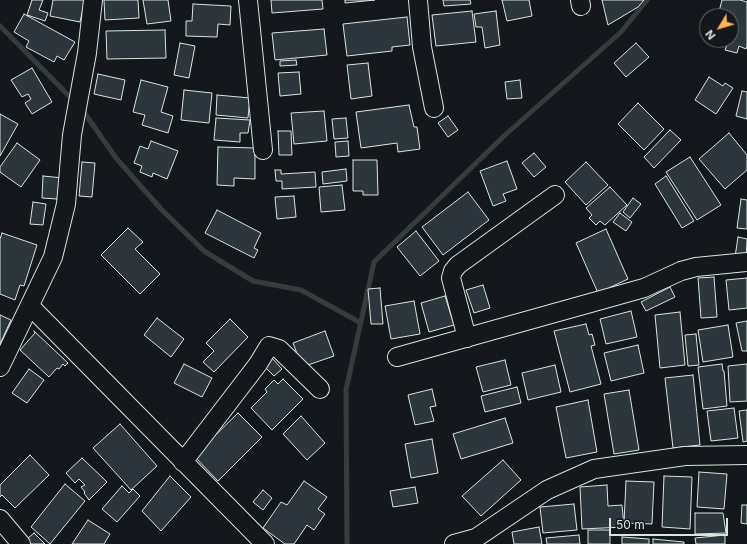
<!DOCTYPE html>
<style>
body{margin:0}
#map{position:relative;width:747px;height:544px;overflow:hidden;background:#14181c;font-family:Inter,sans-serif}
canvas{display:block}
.north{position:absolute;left:699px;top:8px;width:40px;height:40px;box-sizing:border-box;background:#14181c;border:1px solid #626a69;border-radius:50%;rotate:232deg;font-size:11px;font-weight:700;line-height:16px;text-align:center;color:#d8e6dc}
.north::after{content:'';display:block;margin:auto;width:14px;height:18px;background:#ffb74d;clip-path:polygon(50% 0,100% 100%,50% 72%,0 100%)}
.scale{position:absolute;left:609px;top:518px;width:119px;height:18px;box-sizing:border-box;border:2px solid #d8e6dc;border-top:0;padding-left:5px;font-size:12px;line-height:14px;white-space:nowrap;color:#d8e6dc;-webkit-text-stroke:3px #14181c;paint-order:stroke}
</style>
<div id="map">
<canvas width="747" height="544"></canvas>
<div class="north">N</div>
<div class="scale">50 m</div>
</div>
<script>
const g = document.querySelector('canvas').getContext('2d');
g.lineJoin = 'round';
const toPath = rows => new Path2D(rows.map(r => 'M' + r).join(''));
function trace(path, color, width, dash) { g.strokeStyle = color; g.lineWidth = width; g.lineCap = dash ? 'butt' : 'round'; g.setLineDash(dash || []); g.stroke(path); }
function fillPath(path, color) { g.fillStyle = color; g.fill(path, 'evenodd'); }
trace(toPath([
 [0,26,74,101],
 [81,108,116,158,161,209,204,251,253,281,301,290,361,323],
 [347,544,346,390,374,262,504,136,621,32,647,0]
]), '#363b3e', 5);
const building = toPath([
 [32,0,43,0,39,10,48,13,45,21,27,15,32,0],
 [53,0,85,0,80,22,50,16,53,0],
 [104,0,138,0,139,18,105,20,104,0],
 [143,0,168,0,171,21,147,24,143,0],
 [271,0,322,0,323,9,272,13,271,0],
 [345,0,375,0,345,3,345,0],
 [443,0,470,0,471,4,444,6,443,0],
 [502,0,529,0,532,16,507,21,502,0],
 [602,0,644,0,638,7,608,25,602,0],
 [722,0,740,0,747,2,747,46,746,49,739,46,737,53,725,50,727,45,719,43,720,40,731,40,731,16,718,16,722,0],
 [193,4,231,6,230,25,218,24,217,37,186,36,186,21,192,21,193,4],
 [472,11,476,42,436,46,432,15,472,11],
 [496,11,500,45,485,48,482,27,476,27,474,14,496,11],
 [24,14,75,42,64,60,57,56,54,62,26,47,29,41,14,32,24,14],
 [407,17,410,45,392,47,392,51,347,56,343,24,407,17],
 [324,29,327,55,275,60,272,33,324,29],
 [165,30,166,58,107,59,106,31,165,30],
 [180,43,195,46,189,78,174,75,180,43],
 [636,43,649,57,626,77,614,63,636,43],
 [296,60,297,65,280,66,280,61,296,60],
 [368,63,372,96,351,99,347,65,368,63],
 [32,68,52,102,32,114,25,103,31,99,28,94,22,97,11,80,32,68],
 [299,72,301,94,280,96,278,73,299,72],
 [98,74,125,80,121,100,94,94,98,74],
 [709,77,723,86,725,83,733,88,716,114,695,100,709,77],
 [141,80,168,87,161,112,173,116,168,133,142,125,145,115,133,112,141,80],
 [520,80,522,98,507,99,505,82,520,80],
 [184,90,212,93,209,123,181,120,184,90],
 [742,91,747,92,747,119,736,116,742,91],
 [217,95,250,98,248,118,216,115,217,95],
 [638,103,664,129,644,150,618,124,638,103],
 [409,105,414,127,417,127,420,149,398,152,397,143,361,148,356,112,409,105],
 [324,111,327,141,294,144,291,113,324,111],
 [0,114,18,124,0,156,0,114],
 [448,116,458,130,448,137,438,123,448,116],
 [216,118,250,120,248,133,240,133,240,142,214,140,216,118],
 [346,118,348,138,334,139,332,119,346,118],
 [670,130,681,140,654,168,644,157,670,130],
 [278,131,291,131,292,155,279,155,278,131],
 [729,133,747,155,747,170,725,189,699,159,729,133],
 [151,141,178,151,167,179,153,173,152,177,140,172,142,166,134,163,140,146,148,149,151,141],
 [348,141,349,156,336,157,335,142,348,141],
 [17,143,40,160,21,187,0,172,0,167,17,143],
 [218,147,255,148,255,179,234,178,234,186,217,185,218,147],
 [534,153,546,167,534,177,522,163,534,153],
 [690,157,721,205,697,220,666,172,690,157],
 [353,160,377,160,378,195,363,195,363,191,353,191,353,160],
 [507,161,517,189,503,194,506,201,493,206,480,171,507,161],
 [82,162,95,163,92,197,79,196,82,162],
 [586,162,608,185,586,205,565,182,586,162],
 [346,169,347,181,323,184,322,172,346,169],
 [275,170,281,170,281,174,315,172,316,187,282,189,282,181,276,181,275,170],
 [43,176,63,178,57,199,42,198,43,176],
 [666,176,694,221,682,228,655,184,666,176],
 [342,185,345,210,321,212,319,187,342,185],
 [610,187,627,205,605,225,600,221,596,225,589,218,592,215,586,208,610,187],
 [468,192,489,220,443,255,422,227,468,192],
 [294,196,296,217,277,219,275,197,294,196],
 [633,198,641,204,630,218,623,212,633,198],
 [741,199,747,200,747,229,737,228,741,199],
 [33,202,46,204,43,225,30,224,33,202],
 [217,210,261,233,254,248,258,250,254,258,205,233,217,210],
 [620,213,632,222,626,231,613,222,620,213],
 [128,228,143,242,135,249,160,274,140,294,101,255,128,228],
 [606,229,628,279,598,293,576,243,606,229],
 [416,231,439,261,420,276,397,247,416,231],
 [2,233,37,245,24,286,20,285,15,300,0,294,0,239,2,233],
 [738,237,747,239,746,259,735,257,738,237],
 [714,277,717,317,701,318,698,278,714,277],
 [747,278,747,308,729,310,726,280,747,278],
 [483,285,490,308,474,313,466,290,483,285],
 [670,287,675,297,646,311,641,302,670,287],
 [380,288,383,324,371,324,368,289,380,288],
 [445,296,454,325,429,332,421,303,445,296],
 [414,301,420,334,391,339,385,306,414,301],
 [631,311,637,337,606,344,600,319,631,311],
 [680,312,685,365,660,368,655,315,680,312],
 [0,315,11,320,0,344,0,315],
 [157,318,184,339,171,357,144,335,157,318],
 [230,319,248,337,214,372,203,362,214,351,206,343,230,319],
 [747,321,747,351,742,351,736,323,747,321],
 [586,324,589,335,592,334,595,345,591,346,601,384,570,392,554,331,586,324],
 [728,325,733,357,703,362,698,330,728,325],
 [34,331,68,363,65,366,63,364,59,369,57,368,49,377,20,350,35,333,34,331],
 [325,331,334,356,302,367,293,343,325,331],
 [696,334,699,365,688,366,685,335,696,334],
 [638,345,644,373,611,381,604,353,638,345],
 [271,357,282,369,274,376,263,365,271,357],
 [505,360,511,385,483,392,476,367,505,360],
 [184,364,212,378,202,397,174,383,184,364],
 [722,364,723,371,724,371,727,406,703,409,698,367,722,364],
 [747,364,747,401,730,402,728,366,747,364],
 [555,365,561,392,528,400,522,373,555,365],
 [29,369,44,380,27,403,12,393,29,369],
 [693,375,700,445,673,448,665,378,693,375],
 [283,379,303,399,272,430,251,408,267,392,265,389,274,380,278,384,283,379],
 [517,387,521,403,485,412,481,396,517,387],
 [432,389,436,406,430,407,434,421,415,425,408,395,432,389],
 [629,390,639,450,614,454,604,394,629,390],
 [588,400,597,452,566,458,556,407,588,400],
 [734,408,738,438,711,441,707,411,734,408],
 [747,410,747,441,743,442,739,411,747,410],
 [238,413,262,437,218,481,194,456,238,413],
 [301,416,325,443,307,460,283,434,301,416],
 [505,418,513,443,461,459,453,434,505,418],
 [120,424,157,466,131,490,93,448,120,424],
 [432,439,438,473,411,478,405,444,432,439],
 [30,455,49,475,15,508,2,495,0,497,0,485,30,455],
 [82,458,107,482,89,500,84,493,85,492,81,487,85,485,79,479,75,483,66,473,82,458],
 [503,460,521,480,481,516,462,496,503,460],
 [699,472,727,474,724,509,697,507,699,472],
 [170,476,191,497,161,531,142,511,170,476],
 [664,476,692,477,690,529,662,527,664,476],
 [304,481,327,497,318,509,325,514,314,530,307,525,294,544,285,544,263,528,281,502,287,505,304,481],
 [626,481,654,482,652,524,624,523,626,481],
 [65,484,85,501,50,544,31,527,65,484],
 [607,485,608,506,622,505,624,527,582,529,580,487,607,485],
 [122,486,129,493,133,489,140,496,117,522,102,509,122,486],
 [415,487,418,503,393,507,390,491,415,487],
 [263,490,272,498,263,510,253,502,263,490],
 [574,504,577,530,543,533,540,507,574,504],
 [742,505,747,505,747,524,741,523,742,505],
 [695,513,723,513,726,533,695,534,695,513],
 [88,520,110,534,104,544,72,544,88,520],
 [539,527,542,544,514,544,512,532,539,527],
 [588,530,610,530,610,544,588,544,588,530],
 [34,533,45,544,31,544,27,539,34,533],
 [579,535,580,544,547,544,546,538,579,535],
 [725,535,725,544,696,544,695,538,725,535],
 [622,537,649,539,649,544,622,544,622,537],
 [653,539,684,542,684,544,653,544,653,539]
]);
fillPath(building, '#2c363c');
trace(building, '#d8e6dc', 1);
const minor = toPath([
 [248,0,263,150],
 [418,0,422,47,434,108],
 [580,0,581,6],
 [30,306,265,544],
 [467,338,451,278,453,271,458,265,555,195],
 [397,357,644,288,681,271,696,267,747,262],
 [0,367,53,257,66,204,72,135,87,53,93,0],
 [183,462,258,364,269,346,279,349,320,389],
 [0,519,21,544],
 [454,544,476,538,547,490,594,469,685,456,747,455]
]);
trace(minor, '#d8e6dc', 20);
trace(minor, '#14181c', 18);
</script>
